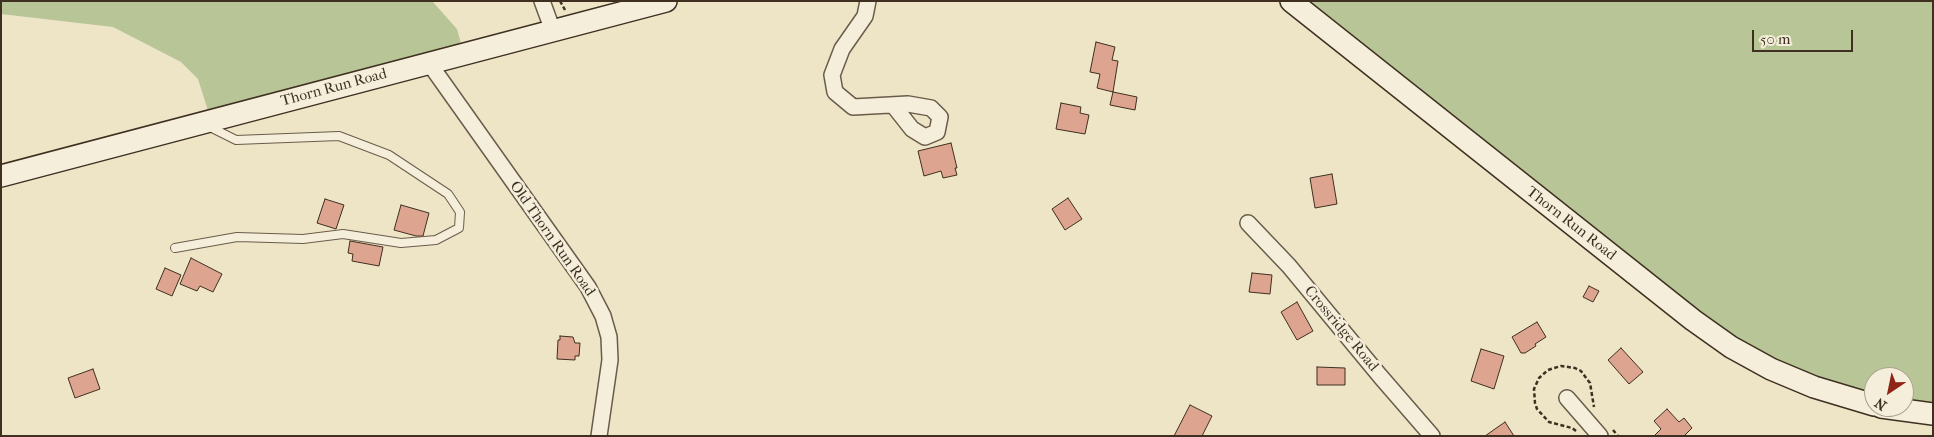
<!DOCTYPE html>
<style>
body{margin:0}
#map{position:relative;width:1934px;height:437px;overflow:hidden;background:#eee5c7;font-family:"IM FELL French Canon",serif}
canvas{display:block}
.frame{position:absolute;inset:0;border:2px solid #3e2f20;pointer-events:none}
.north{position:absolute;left:1864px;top:367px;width:50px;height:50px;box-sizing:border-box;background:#f4eedb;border:1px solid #aba290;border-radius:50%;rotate:214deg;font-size:14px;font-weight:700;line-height:20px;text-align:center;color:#3e2f20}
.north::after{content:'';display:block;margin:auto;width:18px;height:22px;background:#8f2418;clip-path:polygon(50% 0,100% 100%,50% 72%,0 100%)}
.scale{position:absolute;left:1752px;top:30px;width:101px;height:22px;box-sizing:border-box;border:2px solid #3e2f20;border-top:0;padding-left:6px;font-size:15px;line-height:18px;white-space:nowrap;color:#3e2f20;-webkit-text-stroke:4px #f4eedb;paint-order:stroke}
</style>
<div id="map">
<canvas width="1934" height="437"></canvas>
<div class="frame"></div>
<div class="north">N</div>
<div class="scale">50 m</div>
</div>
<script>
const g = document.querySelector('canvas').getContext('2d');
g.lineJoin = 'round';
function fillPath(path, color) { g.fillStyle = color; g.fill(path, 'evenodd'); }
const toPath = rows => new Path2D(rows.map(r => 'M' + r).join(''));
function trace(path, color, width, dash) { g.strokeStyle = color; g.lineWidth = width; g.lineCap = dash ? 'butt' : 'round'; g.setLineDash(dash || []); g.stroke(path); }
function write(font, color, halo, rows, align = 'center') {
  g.font = font + ' "IM FELL French Canon",serif'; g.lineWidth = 5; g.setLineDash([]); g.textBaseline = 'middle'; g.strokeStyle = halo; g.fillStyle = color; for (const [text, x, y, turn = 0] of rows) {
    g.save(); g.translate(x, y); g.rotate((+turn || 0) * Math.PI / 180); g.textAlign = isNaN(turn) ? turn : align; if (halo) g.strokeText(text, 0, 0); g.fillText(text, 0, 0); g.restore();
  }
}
fillPath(toPath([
 [1,1,432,1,457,29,464,54,211,120,198,79,181,62,113,27,1,14],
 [1291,1,1933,1,1933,414,1904,407,1904,377,1874,377,1874,405,1771,369]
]), '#b8c596');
const building = toPath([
 [1096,42,1115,47,1112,60,1118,61,1113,92,1097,88,1100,74,1090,72,1096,42],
 [1113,92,1137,97,1135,110,1110,105,1113,92],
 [1061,103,1081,107,1080,113,1089,115,1085,134,1056,129,1061,103],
 [951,143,957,168,955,168,957,175,943,178,941,171,924,176,918,151,951,143],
 [1332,174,1337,204,1315,208,1310,178,1332,174],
 [1068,198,1082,219,1065,230,1052,209,1068,198],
 [325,199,344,205,336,229,317,223,325,199],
 [401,205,429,213,423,236,416,236,394,230,401,205],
 [350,241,383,247,379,266,352,261,353,254,348,253,350,241],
 [191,258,222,274,213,292,200,286,197,291,180,284,191,258],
 [165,268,181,275,172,296,156,289,165,268],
 [1252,273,1272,275,1270,294,1249,292,1252,273],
 [1589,286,1599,291,1593,302,1583,297,1589,286],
 [1297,302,1313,331,1297,340,1281,312,1297,302],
 [1537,322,1546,337,1535,344,1536,346,1525,353,1521,353,1512,337,1537,322],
 [560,336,573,337,575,343,580,343,579,356,575,356,575,360,557,359,558,340,560,340,560,336],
 [1621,348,1643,372,1629,384,1608,360,1621,348],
 [1481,349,1504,356,1494,389,1471,381,1481,349],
 [1317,367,1345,368,1345,385,1317,385,1317,367],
 [93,369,100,389,75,398,68,378,93,369],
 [1190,405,1212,416,1202,436,1174,436,1190,405],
 [1667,409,1679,422,1684,418,1692,428,1684,436,1654,436,1661,429,1654,421,1667,409],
 [1505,422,1514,436,1485,436,1505,422]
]);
fillPath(building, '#dda48f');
trace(building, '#3e2f20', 1);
const lane = toPath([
 [175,248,237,237,303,239,343,234,401,243,436,240,459,228,460,212,448,194,389,155,339,136,236,140,208,126]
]);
const street = toPath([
 [542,1,553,31],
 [868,1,865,16,842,49,832,75,835,92,853,107,908,104,931,108,940,117,937,132,925,137,912,129,893,105],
 [429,63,588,287,603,316,609,337,610,360,599,436],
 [1248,223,1289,266,1380,376,1432,436],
 [1567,398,1600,436]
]);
const secondary = toPath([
 [1291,1,1693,320,1731,347,1771,369,1814,387,1874,405],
 [1,176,666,1],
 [1881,407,1933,414]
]);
trace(lane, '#6a5c4a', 10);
trace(street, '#6a5c4a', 18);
trace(secondary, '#3e2f20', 24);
trace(toPath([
 [560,1,565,10],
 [1613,430,1618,436],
 [1576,431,1572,428,1549,422,1537,409,1535,403,1534,389,1539,378,1548,370,1554,368,1561,366,1575,368,1581,371,1590,383,1594,407]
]), '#3e2f20', 2.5, [4, 2.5]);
trace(lane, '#f4eedb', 8);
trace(street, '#f4eedb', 15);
trace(secondary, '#f4eedb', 21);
write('15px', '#3e2f20', '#f4eedb', [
 ["Thorn Run Road",334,88,-15],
 ["Thorn Run Road",1571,224,38],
 ["Old Thorn Run Road",552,239,55],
 ["Crossridge Road",1341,329,50]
]);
</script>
